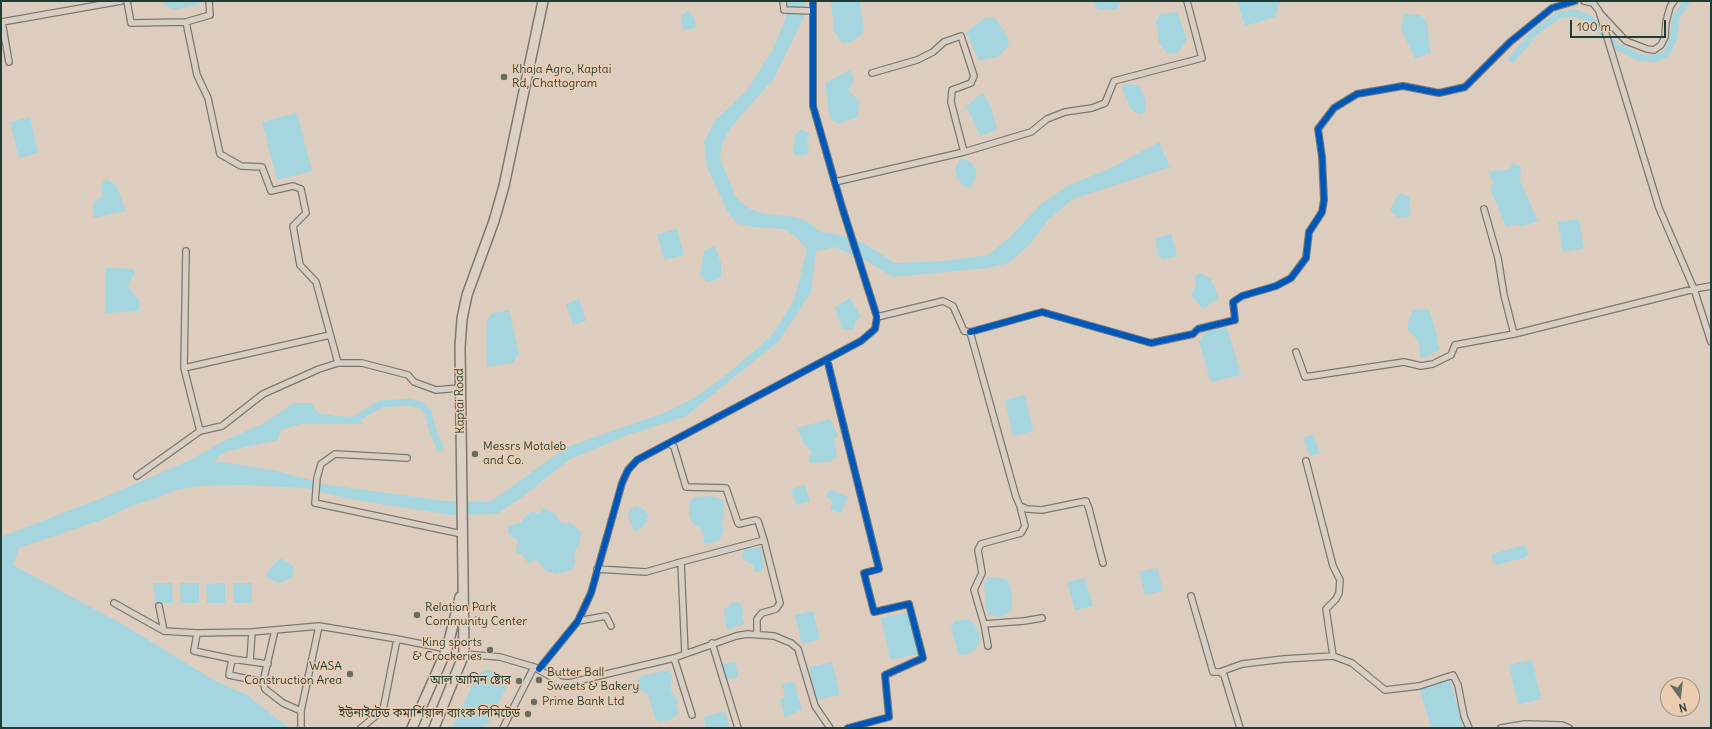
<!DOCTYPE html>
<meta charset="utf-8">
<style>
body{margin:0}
#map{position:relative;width:1712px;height:729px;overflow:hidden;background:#ddcdbe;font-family:Delius,sans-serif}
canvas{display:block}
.frame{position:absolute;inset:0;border:2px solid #1f3d34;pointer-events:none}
.north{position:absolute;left:1660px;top:677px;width:40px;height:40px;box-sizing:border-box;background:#eaccb1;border:1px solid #99937f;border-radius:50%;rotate:165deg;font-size:11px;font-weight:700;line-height:16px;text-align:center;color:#1f3d34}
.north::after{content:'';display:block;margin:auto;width:14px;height:18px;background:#626f64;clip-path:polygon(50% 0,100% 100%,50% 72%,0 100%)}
.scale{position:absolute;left:1570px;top:20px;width:96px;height:18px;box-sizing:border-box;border:2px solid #1f3d34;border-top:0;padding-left:5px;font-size:12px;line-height:14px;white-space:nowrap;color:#1f3d34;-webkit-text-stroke:3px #eaccb1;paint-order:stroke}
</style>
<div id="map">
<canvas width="1712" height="729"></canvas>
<div class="frame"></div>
<div class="north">N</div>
<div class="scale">100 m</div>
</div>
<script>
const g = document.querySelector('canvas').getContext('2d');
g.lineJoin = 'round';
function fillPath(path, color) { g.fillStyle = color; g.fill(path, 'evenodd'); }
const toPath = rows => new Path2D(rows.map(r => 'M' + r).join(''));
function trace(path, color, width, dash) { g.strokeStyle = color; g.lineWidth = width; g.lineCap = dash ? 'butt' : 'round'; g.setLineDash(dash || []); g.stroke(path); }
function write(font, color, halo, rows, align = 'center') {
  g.font = font + ' Delius,"Noto Sans Bengali",sans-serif'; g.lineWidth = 3; g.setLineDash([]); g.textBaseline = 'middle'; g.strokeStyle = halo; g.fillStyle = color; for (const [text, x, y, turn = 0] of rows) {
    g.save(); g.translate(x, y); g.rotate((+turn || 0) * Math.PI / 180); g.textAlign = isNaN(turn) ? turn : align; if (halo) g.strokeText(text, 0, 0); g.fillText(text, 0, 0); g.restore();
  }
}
fillPath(toPath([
 [164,1,200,1,200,4,174,10,164,4],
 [785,1,805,1,805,15,774,78,731,127,722,143,720,159,729,181,736,197,748,208,764,214,787,216,805,220,821,232,836,234,862,242,895,263,945,261,988,255,1009,238,1040,205,1069,185,1107,170,1159,142,1170,167,1073,199,1049,219,1029,245,1009,263,988,268,893,277,870,263,835,247,816,251,811,292,779,341,686,416,625,436,570,459,521,498,497,514,451,515,344,498,306,488,244,485,198,486,176,490,160,497,134,505,101,520,19,548,13,565,122,624,215,681,247,695,289,728,1,728,1,537,112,494,190,460,222,442,264,423,294,403,311,403,318,413,335,416,357,417,364,424,301,424,281,430,278,440,232,450,221,454,214,463,222,462,277,471,329,485,445,501,490,502,567,447,661,414,693,399,730,372,772,335,794,300,807,250,796,237,784,229,754,227,738,224,729,214,707,168,704,142,714,122,746,91,772,51,785,20,787,6],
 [831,1,860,1,864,32,852,42,842,43,834,31],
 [1094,1,1121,1,1121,2,1117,9,1098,10],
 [1237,1,1280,1,1280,2,1275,17,1245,26],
 [688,11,693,16,696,27,692,29,683,30,681,15],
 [1177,12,1187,39,1177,54,1167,53,1159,43,1156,22,1160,14],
 [1404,14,1420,15,1426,20,1431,53,1415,58,1401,29],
 [995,17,1008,38,1009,45,999,56,979,61,966,32,985,18],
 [850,70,854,80,848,90,859,101,858,117,838,124,830,118,825,83],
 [1124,84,1139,85,1145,99,1146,112,1141,114,1131,110,1122,89],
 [982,93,991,106,997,130,980,136,966,106],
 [297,113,312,171,277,180,262,122],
 [30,117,38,153,19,158,10,122],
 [801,129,811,135,807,139,809,151,808,153,805,155,794,155,793,152,795,135],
 [961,158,972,163,977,173,971,188,963,186,957,178,955,168],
 [1513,163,1521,167,1520,181,1538,221,1520,227,1519,224,1506,227,1490,189,1493,183,1488,171,1509,170],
 [106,179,116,185,126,211,93,218,94,202,103,196,101,185],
 [1399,193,1409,196,1411,216,1398,218,1390,210],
 [1579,219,1584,248,1563,252,1558,222],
 [677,229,684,255,664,260,657,234],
 [1171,234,1177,256,1162,260,1158,256,1156,238],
 [715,246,721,263,721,277,707,283,700,274,704,251],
 [106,268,134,269,135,272,128,287,139,300,139,311,105,313],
 [1200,273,1211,279,1219,298,1203,309,1191,295,1196,284,1194,276],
 [850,298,861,316,855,322,854,330,842,330,835,307],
 [579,299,586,321,573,325,566,304],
 [1429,309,1437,335,1439,350,1421,359,1418,340,1408,330,1408,323,1413,310],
 [509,310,519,354,513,363,487,367,486,337,487,319,491,314],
 [1227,327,1241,375,1211,382,1199,342,1205,332],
 [1025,395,1033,431,1013,436,1005,400],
 [830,419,838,437,834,439,837,456,830,462,811,463,808,460,812,452,803,442,797,428],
 [1313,434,1320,453,1310,456,1303,438],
 [805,485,810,501,796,505,791,489],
 [830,489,848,497,841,513,830,510,833,501,826,497],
 [712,496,723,500,724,512,722,522,724,531,719,541,707,544,704,543,704,537,700,527,695,526,689,515,689,509,690,501,694,497],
 [636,506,645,510,648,515,647,521,641,529,634,531,628,515,630,509],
 [543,508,555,513,560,521,565,524,568,522,572,524,581,532,579,544,574,555,575,564,570,571,555,574,552,572,547,572,538,561,533,560,529,564,522,555,516,552,518,541,508,533,508,528,512,525,520,523,526,516,532,511,539,514],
 [1524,545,1527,549,1528,555,1524,558,1496,565,1493,562,1492,554],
 [747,546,751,549,758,547,761,547,764,566,760,572,754,572,753,565,744,560,742,556,744,548],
 [280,558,294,566,294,572,292,577,284,582,279,583,267,578,268,571],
 [1157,568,1163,591,1145,595,1139,572],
 [995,577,1008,580,1012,594,1012,607,1008,614,1000,617,989,615,986,608,984,585,987,578],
 [1085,578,1093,606,1075,610,1067,582],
 [154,583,172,583,173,603,155,603],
 [180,583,199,583,199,603,181,603],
 [225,583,225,603,207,603,206,584],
 [234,583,252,583,252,603,234,603],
 [737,602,741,604,743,609,742,619,745,623,741,626,734,626,731,630,727,630,724,611,731,603],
 [813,611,820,639,802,644,795,615],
 [909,612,918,654,890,660,881,618],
 [969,619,978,629,980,642,974,651,964,655,959,655,951,628,954,621],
 [1532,660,1541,699,1518,705,1509,665],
 [735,662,736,665,738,677,727,679,725,678,721,664],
 [832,662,840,695,816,700,809,667],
 [486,670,493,671,509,682,494,713,485,728,452,728,470,691,473,680,478,674],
 [669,670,672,676,670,688,678,702,676,706,679,713,670,720,660,722,656,720,648,694,643,692,639,688,637,683,640,676],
 [1450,679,1463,726,1456,728,1431,728,1419,687],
 [794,681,802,709,785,718,780,700,785,697,782,684],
 [725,711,730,728,706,728,703,717]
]), '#a5d5df');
trace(toPath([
 [1512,59,1535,32,1559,15,1575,13,1590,19,1616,46,1639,57,1654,59,1667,53,1673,40,1676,17,1687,1],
 [351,420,354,420,380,404,409,402,421,405,428,412,433,431,440,448]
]), '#a5d5df', 7);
const street = toPath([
 [127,1,131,23,186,22,210,15,209,1],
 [783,1,784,10,813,11],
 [1584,1,1593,3,1599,11,1659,208,1694,289,1711,286],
 [1600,13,1626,41,1647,49,1654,50,1661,45,1665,37,1666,22,1670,7,1674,1],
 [1,22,2,22,9,62],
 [2,22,121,1],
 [186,22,197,75,208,98,220,154,241,166,262,167,271,191,293,186,301,189,306,213,293,226,300,265,316,282,338,363],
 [872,73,917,60,933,52,944,42,961,36,974,76,971,83,952,90,951,102,964,152],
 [835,182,964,152,1031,132,1047,119,1065,112,1092,108,1105,103,1114,81,1202,58,1187,1],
 [1484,209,1498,258,1504,295,1514,334],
 [877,317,943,301,953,306,964,331,970,332,1016,497,1020,506,1025,526,1021,533,981,544,978,550,982,573,974,590,984,624,988,646],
 [970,332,1042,312,1151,343,1193,334,1198,329,1235,320,1233,302,1242,296,1276,286,1291,278,1306,258,1309,232,1322,212,1324,200,1322,157,1318,129,1334,108,1357,94,1403,86,1439,93,1465,87,1510,42,1552,8,1575,1],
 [1296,352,1305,377,1404,362,1421,366,1433,364,1451,355,1455,345,1514,334,1694,289,1711,342],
 [827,359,879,569,864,573,874,612,909,604,923,658,885,675,889,717,848,728],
 [184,368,186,251],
 [200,431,222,426,263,394,319,369,338,363,362,363,408,375,414,382,436,390,460,388],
 [670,444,674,447,686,487,726,488,738,523,739,524,756,520,758,521,764,540,681,562],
 [407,458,335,454,321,464,317,478,315,503,462,534],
 [1306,461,1333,566,1340,580,1339,593,1336,599,1326,609,1333,656],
 [137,476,200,431,184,368,330,335],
 [1020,506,1027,509,1042,510,1086,501,1089,509,1103,563],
 [597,569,646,572,681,562,685,654],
 [1191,596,1213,672,1220,672,1224,675,1240,728],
 [114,603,164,631],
 [159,606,164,631,197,633,252,632,319,626,397,639,447,649],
 [578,621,606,616,611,626],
 [984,624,1024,621,1042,618],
 [275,630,263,682,265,689,283,703,301,711],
 [197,633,194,651,232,659,268,664],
 [757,634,757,619,762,613,776,609,780,603,764,540],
 [712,643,738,728],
 [464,654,500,657,534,667,560,682,569,683,674,658,736,636,747,634,774,636,791,643,798,649,815,706,830,728],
 [674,658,692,715],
 [232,659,229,675,263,682],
 [250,661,252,632],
 [539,669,578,621,591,593,622,483,628,470,637,460,861,341,875,329,877,317,842,207,813,106,813,1],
 [1220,672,1242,664,1284,659,1333,656,1352,663,1385,690,1419,686,1453,675,1458,685,1464,716,1469,728],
 [301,728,301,711,319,626],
 [361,728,383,710,397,639],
 [503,728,534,667],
 [1501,728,1525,724,1562,725,1569,728]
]);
const primary = toPath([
 [412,728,447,649,460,597],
 [434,728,464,654,460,347,462,319,467,295,494,221,504,186,543,1]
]);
trace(street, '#7a7870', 8);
trace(primary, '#7a7870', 12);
trace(street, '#d8cdc3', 5.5);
trace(primary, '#dbd0c3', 9);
trace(toPath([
 [970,332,1042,312,1151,343,1193,334,1198,329,1235,320,1233,302,1242,296,1276,286,1291,278,1306,258,1309,232,1322,212,1324,200,1322,157,1318,129,1334,108,1357,94,1403,86,1439,93,1465,87,1510,42,1552,8,1575,1],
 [827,359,879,569,864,573,874,612,909,604,923,658,885,675,889,717,848,728],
 [539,669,578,621,591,593,622,483,628,470,637,460,861,341,875,329,877,317,842,207,813,106,813,1]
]), '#0057b8', 6);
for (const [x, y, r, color] of [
 [504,77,4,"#626f64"],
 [475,454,4,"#626f64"],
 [417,615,4,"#626f64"],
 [490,650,4,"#626f64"],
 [350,674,4,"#626f64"],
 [539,680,4,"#626f64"],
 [519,681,4,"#626f64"],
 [534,702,4,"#626f64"],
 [528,714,4,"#626f64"]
]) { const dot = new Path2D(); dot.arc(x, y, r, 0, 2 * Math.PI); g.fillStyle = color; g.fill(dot); trace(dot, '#eaccb1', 1.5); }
write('12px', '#1f3d34', '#eaccb1', [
 ["Khaja Agro, Kaptai",512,70],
 ["Rd, Chattogram",512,84],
 ["Messrs Motaleb",483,447],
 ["and Co.",483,461],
 ["Relation Park",425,608],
 ["Community Center",425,622],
 ["King sports",482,643,"right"],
 ["& Crockeries",482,657,"right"],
 ["WASA",342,667,"right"],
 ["Construction Area",342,681,"right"],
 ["Butter Ball",547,673],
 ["Sweets & Bakery",547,687],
 ["আল আমিন ষ্টোর",511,681,"right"],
 ["Prime Bank Ltd",542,702],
 ["ইউনাইটেড কমার্শিয়াল ব্যাংক লিমিটেড",520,714,"right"]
], 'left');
write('12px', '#1f3d34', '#eaccb1', [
 ["Kaptai Road",460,401,-91]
]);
</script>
